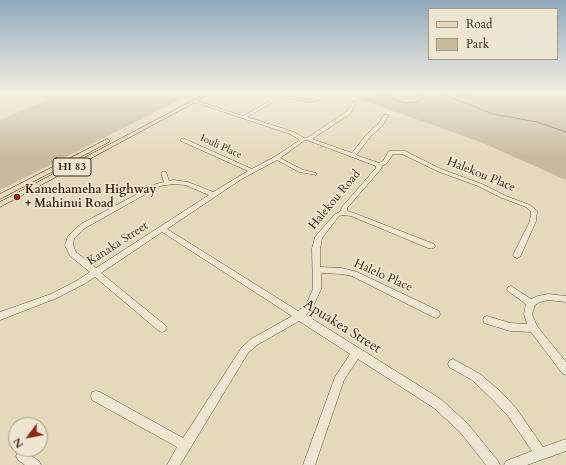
<!DOCTYPE html>
<style>
body{margin:0}
#map{position:relative;width:566px;height:465px;overflow:hidden;background:#e4d9ba;font-family:Cardo,serif}
canvas{display:block}
.legend{position:absolute;left:428px;top:8px;width:130px;height:52px;box-sizing:border-box;background:#ede6d2;border:1px solid #a79984;margin:0;padding:5px 7px;list-style:none;font-size:12px;color:#3f2610}
.legend li{display:flex;align-items:center;gap:8px;height:20px}
.legend b{width:20px;border:1px solid #a79984}
.north{position:absolute;left:8px;top:417px;width:40px;height:40px;box-sizing:border-box;background:#ede6d2;border:1px solid #a79984;border-radius:50%;rotate:238deg;font-size:11px;font-weight:700;line-height:16px;text-align:center;color:#3f2610}
.north::after{content:'';display:block;margin:auto;width:14px;height:18px;background:#8f2418;clip-path:polygon(50% 0,100% 100%,50% 72%,0 100%)}
</style>
<div id="map">
<canvas width="566" height="465"></canvas>
<ul class="legend">
<li><b style="height:5px;background:#e4d9ba"></b>Road</li>
<li><b style="height:11px;background:#c8bb9d"></b>Park</li>
</ul>
<div class="north">N</div>
</div>
<script>
const g = document.querySelector('canvas').getContext('2d');
g.lineJoin = 'round';
function fillPath(path, color) { g.fillStyle = color; g.fill(path, 'evenodd'); }
const toPath = rows => new Path2D(rows.map(r => 'M' + r).join(''));
function trace(path, color, width, dash) { g.strokeStyle = color; g.lineWidth = width; g.lineCap = dash ? 'butt' : 'round'; g.setLineDash(dash || []); g.stroke(path); }
function write(font, color, halo, rows, align = 'center') {
  g.font = font + ' Cardo,serif'; g.lineWidth = 3.5; g.setLineDash([]); g.textBaseline = 'middle'; g.strokeStyle = halo; g.fillStyle = color; for (const [text, x, y, turn = 0] of rows) {
    g.save(); g.translate(x, y); g.rotate((+turn || 0) * Math.PI / 180); g.textAlign = isNaN(turn) ? turn : align; if (halo) g.strokeText(text, 0, 0); g.fillText(text, 0, 0); g.restore();
  }
}
fillPath(toPath([
 [37,92,195,92,0,190,0,120,54,97],
 [340,92,566,92,566,180,483,143]
]), '#c8bb9d');
trace(toPath([
 [375,92,404,103,418,102,426,92,429,92],
 [437,92,493,114,537,122,566,132],
 [454,98,474,92]
]), '#806d53', 1);
const minor = toPath([
 [259,92,265,92,310,100,317,98,323,92,327,92,319,100,310,102,259,92],
 [194,100,243,116,268,102,270,102,270,104,247,117,294,132,304,138,307,138,346,112,353,102,355,102,356,103,350,114,312,139,352,153,367,134,378,124,384,115,388,115,388,116,382,126,371,136,356,155,379,163,383,161,389,151,405,151,441,169,482,184,506,196,530,205,536,210,537,211,536,221,521,255,520,257,517,258,514,257,513,255,530,221,531,212,526,207,502,198,478,186,437,171,402,154,393,154,387,163,382,166,381,169,347,208,347,211,354,213,434,244,435,246,434,248,428,248,351,216,343,215,339,216,322,238,320,249,320,267,342,268,357,272,439,311,440,314,439,317,436,318,433,317,352,276,342,274,321,273,321,289,312,309,306,315,442,400,468,424,498,461,500,465,486,465,460,432,434,408,358,359,344,380,315,465,303,465,335,377,350,354,299,321,257,345,248,353,180,465,167,465,177,447,92,400,91,396,92,392,96,391,100,392,183,438,242,347,251,339,292,316,162,232,101,273,165,325,167,328,165,331,162,332,159,331,95,277,84,284,57,298,0,320,0,312,51,294,78,280,90,272,70,256,65,245,68,236,81,224,156,184,164,182,161,173,162,172,166,172,169,181,173,180,188,182,213,192,248,171,181,141,181,139,185,139,252,169,276,156,300,140,290,134,194,102,194,100],
 [305,140,307,140,376,166,376,168,342,207,340,212,335,214,315,237,312,249,313,289,306,305,298,311,167,229,240,180,277,160,299,172,316,175,316,173,303,170,280,158,305,140],
 [173,184,185,185,209,195,96,268,76,252,73,245,74,239,85,228,160,186,173,184],
 [511,286,531,299,538,296,548,294,566,296,566,302,548,300,540,302,535,305,532,314,537,326,566,362,566,375,562,373,531,332,510,331,484,323,483,320,484,317,487,316,510,323,527,324,524,314,526,304,508,291,507,289,508,287,511,286],
 [453,359,480,374,501,392,516,408,543,447,566,439,566,451,527,465,504,465,506,461,532,451,508,416,493,400,472,380,449,367,448,364,449,361,453,359],
 [22,450,39,461,41,465,25,465,18,460,16,456,18,452,22,450]
]);
const major = toPath([
 [209,92,214,92,0,207,0,202,209,92],
 [107,139,110,141,109,142,0,199,0,194,107,139]
]);
trace(minor, '#68533a', 1);
trace(major, '#3f2610', 1);
fillPath(minor, '#ede6d2');
fillPath(major, '#e4d9ba');
const sky = g.createLinearGradient(0, 0, 0, 157);
sky.addColorStop(0, '#90aabe');
sky.addColorStop(0.59, '#f3eee0');
sky.addColorStop(1, '#f3eee000');
g.fillStyle = sky;
g.fillRect(0, 0, 566, 157);
for (const [x, y, r, color] of [
 [17,197,4,"#8f2418"]
]) { const dot = new Path2D(); dot.arc(x, y, r, 0, 2 * Math.PI); g.fillStyle = color; g.fill(dot); trace(dot, '#ede6d2', 1.5); }
write('10px', '#3f2610', '#ede6d2', [
 ["Iouli Place",221,147,24]
]);
for (const [x, y, w] of [
 [72,167,38]
]) { const box = new Path2D(); box.roundRect(x - w / 2, y - 9, w, 18, 3); g.fillStyle = '#ede6d2'; g.fill(box); trace(box, '#3f2610', 1); }
write('bold 11px', '#3f2610', null, [
 ["HI 83",72,167]
]);
write('12px', '#3f2610', '#ede6d2', [
 ["Halekou Place",481,175,22],
 ["Halekou Road",335,200,-50],
 ["Kanaka Street",118,244,-33],
 ["Halelo Place",383,276,24]
]);
write('bold 12px', '#3f2610', '#ede6d2', [
 ["Kamehameha Highway",25,190],
 ["+ Mahinui Road",25,204]
], 'left');
write('14px', '#3f2610', '#ede6d2', [
 ["Apuakea Street",342,327,32]
]);
</script>
